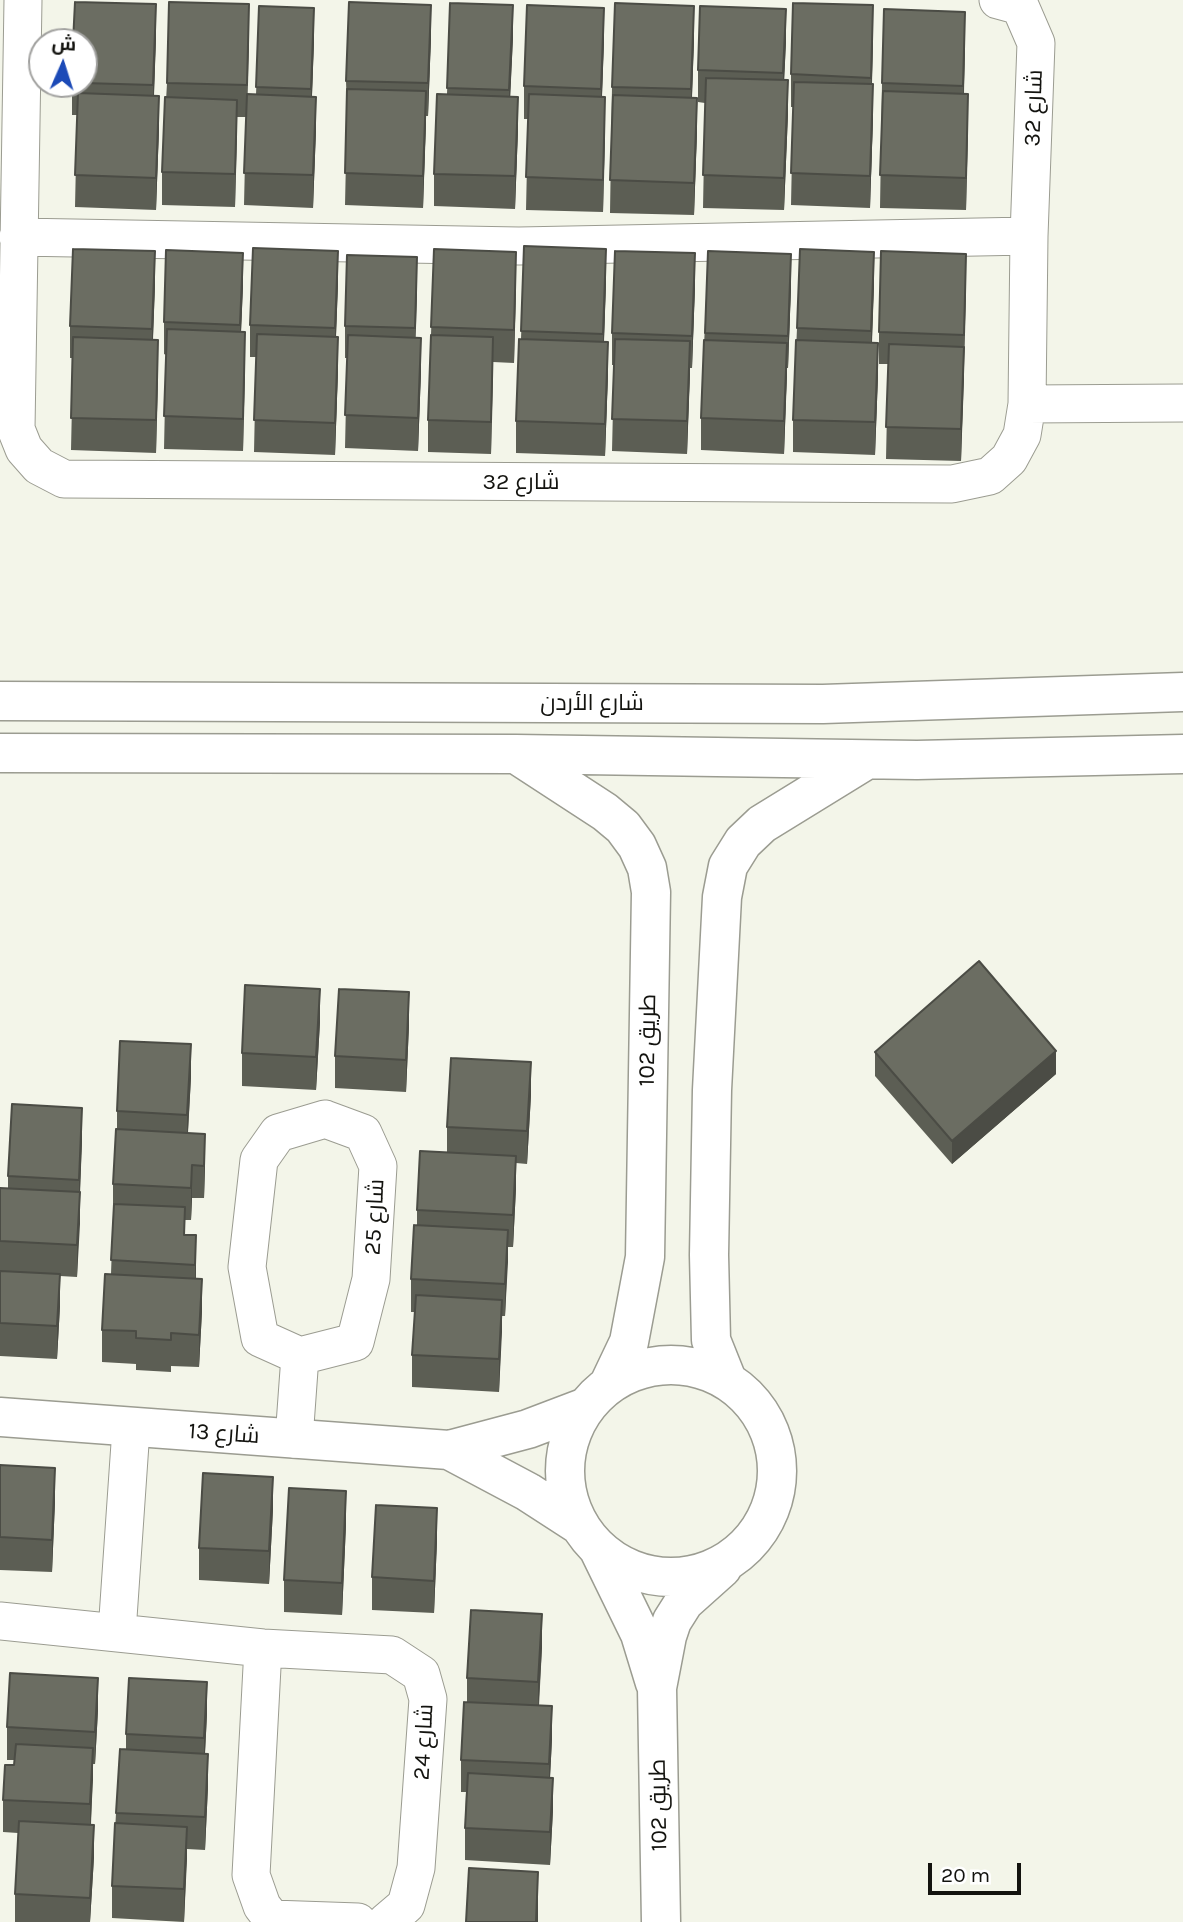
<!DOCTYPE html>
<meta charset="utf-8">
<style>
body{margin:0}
#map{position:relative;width:1183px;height:1922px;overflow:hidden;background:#f3f5e9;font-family:Karla,Cairo,sans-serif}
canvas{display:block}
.north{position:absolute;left:28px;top:28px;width:70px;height:70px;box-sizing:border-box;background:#fff;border:2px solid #a1a19f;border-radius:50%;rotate:3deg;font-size:19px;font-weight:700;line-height:28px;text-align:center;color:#13130f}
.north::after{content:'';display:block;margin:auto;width:24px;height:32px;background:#1c4ab7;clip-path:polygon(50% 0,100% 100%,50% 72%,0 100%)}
.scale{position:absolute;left:928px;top:1863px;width:93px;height:32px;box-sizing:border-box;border:4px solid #13130f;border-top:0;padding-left:9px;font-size:21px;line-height:24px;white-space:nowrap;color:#13130f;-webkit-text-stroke:5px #fff;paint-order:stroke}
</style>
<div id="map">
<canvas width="1183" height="1922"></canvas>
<div class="north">ش</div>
<div class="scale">20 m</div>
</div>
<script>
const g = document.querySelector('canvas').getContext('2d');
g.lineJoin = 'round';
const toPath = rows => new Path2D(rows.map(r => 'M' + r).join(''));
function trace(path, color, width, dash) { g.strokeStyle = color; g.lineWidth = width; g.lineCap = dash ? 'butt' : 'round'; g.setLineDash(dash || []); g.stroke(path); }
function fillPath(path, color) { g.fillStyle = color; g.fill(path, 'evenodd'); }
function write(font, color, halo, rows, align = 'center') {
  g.font = font + ' Karla,Cairo,sans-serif'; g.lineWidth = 5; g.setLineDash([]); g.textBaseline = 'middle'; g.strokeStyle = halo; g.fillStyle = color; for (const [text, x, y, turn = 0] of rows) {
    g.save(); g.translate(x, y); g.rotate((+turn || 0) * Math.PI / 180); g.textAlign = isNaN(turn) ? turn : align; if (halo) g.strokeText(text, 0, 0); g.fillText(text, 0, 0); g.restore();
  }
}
const street = toPath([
 [23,0,16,429,24,449,39,466,64,479,952,484,990,476,1009,459,1022,435,1027,404,1029,236,1036,43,1020,6,998,0],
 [18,237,519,246,1029,236],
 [1027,404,1183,403],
 [325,1119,363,1133,378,1166,371,1279,355,1342,300,1356,260,1338,247,1267,259,1160,278,1133,325,1119],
 [294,1439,300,1356],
 [0,1621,263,1648,392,1655,421,1674,428,1699,416,1868,406,1905,386,1922],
 [117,1632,131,1429],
 [263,1648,251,1875,262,1906,272,1919,358,1922]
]);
const secondary = toPath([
 [0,701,823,704,1183,692],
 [0,753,516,754,917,760,1183,754],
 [516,754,605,812,623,827,637,846,647,868,651,892,645,1257,629,1342,609,1384],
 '565 1471a106 106 0 1 1 212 0a106 106 0 1 1-212 0Z',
 [727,1380,711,1340,709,1255,712,1090,722,897,728,866,743,842,762,824,866,760],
 [0,1417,449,1450,528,1429,586,1407],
 [449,1450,528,1492,579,1525],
 [599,1550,640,1634,655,1683],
 [661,1922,657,1688,667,1636,672,1621,684,1602,722,1568]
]);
trace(street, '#9b9c91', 39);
trace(secondary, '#9b9c91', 41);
trace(street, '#fff', 37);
trace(secondary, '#fff', 38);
fillPath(toPath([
 [450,3,513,37,510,97,518,129,515,209,434,206,434,174,447,94],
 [259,6,314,40,312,96,316,129,313,208,244,205,246,117,237,117,235,207,162,205,162,172,167,83,249,37,247,94,256,95],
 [156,37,154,96,159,128,156,210,75,207,77,115,72,115,72,84,84,84,84,42],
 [431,37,428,116,426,116,423,208,345,205,347,113,346,81],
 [873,38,872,84,873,117,870,208,791,205,793,107,791,107,791,74],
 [694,39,692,98,697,131,694,215,610,213,612,87],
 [604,40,602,97,605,129,603,212,526,210,528,119,524,119,524,86],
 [786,41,784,80,788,113,784,210,703,208,705,103,698,102,698,70],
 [965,44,964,93,968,126,966,210,880,208,882,83],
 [524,246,606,282,604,342,608,374,605,456,516,453,516,421,521,339],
 [434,249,516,284,514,363,493,362,491,454,428,452,428,420],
 [708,251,791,287,788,368,787,368,784,454,701,450,701,418],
 [338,283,336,337,338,370,335,455,254,452,256,357,250,357,250,325],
 [155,284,153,340,158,372,156,453,71,450,73,358,70,358,70,326],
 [874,284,872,343,878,375,875,455,793,452,793,420,797,328],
 [243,285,241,331,245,364,243,451,164,449,166,355,164,354,164,322],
 [695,286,692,368,690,368,687,454,612,451,614,365,612,365,612,333],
 [966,286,961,461,886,459,888,364,879,364,879,332],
 [417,290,415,338,421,371,418,451,345,448,347,358,345,358,345,326],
 [320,1022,316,1090,242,1086,242,1053],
 [409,1025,406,1092,335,1088,335,1056],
 [875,1052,1056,1074,952,1164,875,1076],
 [191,1077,188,1133,205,1166,204,1198,192,1198,191,1220,185,1220,185,1235,196,1268,196,1279,202,1311,199,1367,171,1366,171,1372,136,1370,136,1364,102,1362,102,1330,111,1274,113,1216,113,1184,117,1129,117,1111],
 [531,1095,527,1164,516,1163,516,1188,513,1247,508,1247,505,1316,502,1316,499,1392,412,1387,412,1355,415,1312,411,1312,411,1279,417,1225,417,1210,447,1152,447,1127],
 [82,1140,77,1277,60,1276,60,1306,57,1359,0,1356,0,1188,8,1188,8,1176],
 [0,1465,55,1501,52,1572,0,1570],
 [273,1509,269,1584,199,1580,199,1548],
 [346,1524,342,1615,284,1612,284,1580],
 [437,1540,434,1613,372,1610,372,1577],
 [542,1647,539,1706,552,1739,550,1777,553,1810,550,1865,465,1860,465,1828,466,1792,461,1792,461,1760,467,1702,467,1678],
 [98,1710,95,1764,93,1764,91,1825,94,1857,90,1922,15,1922,15,1894,18,1833,3,1832,3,1800,14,1765,15,1760,7,1760,7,1727],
 [207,1714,205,1754,208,1786,205,1850,187,1849,184,1922,112,1918,112,1886,116,1813,126,1750,126,1734]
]), '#5c5e54');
fillPath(toPath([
 [156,4,156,37,153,118,153,85],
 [249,4,249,37,247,118,247,85],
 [431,5,431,37,428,116,428,83],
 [513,5,513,37,509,123,509,90],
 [873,5,873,38,871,110,871,78],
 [694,6,694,39,691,122,691,89],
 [314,8,314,40,311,121,311,89],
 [604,8,604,40,601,121,601,89],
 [786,9,786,41,783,105,783,73],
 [965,12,965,44,963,118,963,86],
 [788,80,788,113,784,210,784,178],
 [873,84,873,117,870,208,870,176],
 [426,91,426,124,423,208,423,176],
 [968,94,968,126,966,210,966,178],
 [159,96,159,128,156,210,156,178],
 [316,97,316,129,313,208,313,175],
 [518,97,518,129,515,209,515,176],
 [605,97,605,129,603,212,603,180],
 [697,98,697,131,694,215,694,183],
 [237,100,237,132,235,207,235,174],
 [606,249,606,282,603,366,603,334],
 [155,251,155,284,152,361,152,329],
 [338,251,338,283,335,360,335,328],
 [516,252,516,284,514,363,514,330],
 [874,252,874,284,871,363,871,331],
 [243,253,243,285,240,357,240,325],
 [695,253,695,286,692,368,692,336],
 [791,254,791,287,788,368,788,336],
 [966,254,966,286,964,367,964,335],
 [417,257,417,290,415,360,415,328],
 [245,332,245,364,243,451,243,419],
 [338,337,338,370,335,455,335,423],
 [493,337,493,369,491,454,491,422],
 [421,338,421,371,418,451,418,418],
 [158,340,158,372,156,453,156,420],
 [690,341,690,374,687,454,687,421],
 [608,342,608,374,605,456,605,424],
 [787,343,787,375,784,454,784,421],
 [878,343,878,375,875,455,875,422],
 [964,347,964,379,961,461,961,429],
 [320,989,320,1022,316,1090,316,1057],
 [409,992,409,1025,406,1092,406,1060],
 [191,1044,191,1077,187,1147,187,1115],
 [1056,1051,1056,1074,952,1164,952,1141],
 [531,1062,531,1095,527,1164,527,1131],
 [82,1108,82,1140,79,1212,79,1180],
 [205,1134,205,1166,204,1198,204,1166],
 [516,1156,516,1188,513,1247,513,1215],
 [192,1165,192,1198,191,1220,191,1188],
 [80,1192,80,1224,77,1277,77,1245],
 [508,1230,508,1262,505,1316,505,1284],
 [196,1235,196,1268,195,1297,195,1265],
 [60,1274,60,1306,57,1359,57,1326],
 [202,1279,202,1311,199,1367,199,1335],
 [502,1300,502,1332,499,1392,499,1359],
 [55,1468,55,1501,52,1572,52,1540],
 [273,1477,273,1509,269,1584,269,1551],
 [346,1491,346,1524,342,1615,342,1583],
 [437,1508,437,1540,434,1613,434,1581],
 [542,1614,542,1647,538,1714,538,1682],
 [98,1678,98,1710,95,1764,95,1732],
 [207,1682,207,1714,204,1770,204,1738],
 [552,1706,552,1739,549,1797,549,1764],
 [93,1748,93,1780,90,1837,90,1804],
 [208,1754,208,1786,205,1850,205,1817],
 [553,1778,553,1810,550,1865,550,1832],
 [94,1825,94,1857,90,1922,90,1898],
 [187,1827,187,1859,184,1922,184,1889],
 [538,1872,538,1922,536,1922]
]), '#4b4c45');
const building = toPath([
 [75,2,156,4,153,85,84,83,84,42,73,42,75,2],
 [169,2,249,4,247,85,167,83,169,2],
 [349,2,431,5,428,83,346,81,349,2],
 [450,3,513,5,509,90,447,88,450,3],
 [615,3,694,6,691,89,612,87,615,3],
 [793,3,873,5,871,78,791,74,793,3],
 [527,5,604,8,601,89,524,86,527,5],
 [259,6,314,8,311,89,256,87,259,6],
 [700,6,786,9,783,73,698,70,700,6],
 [884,9,965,12,963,86,882,83,884,9],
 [706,78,788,80,784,178,703,175,706,78],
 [794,82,873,84,870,176,791,173,794,82],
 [347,89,426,91,423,176,345,173,347,89],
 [883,91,968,94,966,178,880,175,883,91],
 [78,93,159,96,156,178,75,175,78,93],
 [247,94,316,97,313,175,244,173,247,94],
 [437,94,518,97,515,176,434,174,437,94],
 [529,94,605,97,603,180,526,177,529,94],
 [613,95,697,98,694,183,610,180,613,95],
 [165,97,237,100,235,174,162,172,165,97],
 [524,246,606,249,603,334,521,331,524,246],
 [253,248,338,251,335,328,250,325,253,248],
 [73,249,155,251,152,329,70,326,73,249],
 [434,249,516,252,514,330,431,327,434,249],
 [800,249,874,252,871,331,797,328,800,249],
 [166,250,243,253,240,325,164,322,166,250],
 [615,251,695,253,692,336,612,333,615,251],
 [708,251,791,254,788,336,705,333,708,251],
 [881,251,966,254,964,335,879,332,881,251],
 [347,255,417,257,415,328,345,326,347,255],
 [167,329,245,332,243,419,164,416,167,329],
 [257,334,338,337,335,423,254,420,257,334],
 [348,335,421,338,418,418,345,415,348,335],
 [431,335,493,337,491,422,428,420,431,335],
 [73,337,158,340,156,420,71,418,73,337],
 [519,339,608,342,605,424,516,421,519,339],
 [615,339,690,341,687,421,612,419,615,339],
 [704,340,787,343,784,421,701,418,704,340],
 [796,340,878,343,875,422,793,420,796,340],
 [889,344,964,347,961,429,886,427,889,344],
 [979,961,1056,1051,952,1141,875,1052,979,961],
 [245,985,320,989,316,1057,242,1053,245,985],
 [339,989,409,992,406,1060,335,1056,339,989],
 [120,1041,191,1044,187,1115,117,1111,120,1041],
 [451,1058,531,1062,527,1131,447,1127,451,1058],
 [12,1104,82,1108,79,1180,8,1176,12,1104],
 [116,1129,205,1134,204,1166,192,1165,191,1188,113,1184,116,1129],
 [420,1151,516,1156,513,1215,417,1210,420,1151],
 [0,1188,80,1192,77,1245,0,1241,0,1188],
 [114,1204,185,1207,184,1235,196,1235,195,1265,111,1260,114,1204],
 [414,1225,508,1230,505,1284,411,1279,414,1225],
 [0,1271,60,1274,57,1326,0,1323,0,1271],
 [105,1274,202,1279,199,1335,171,1333,171,1340,136,1338,136,1331,102,1330,105,1274],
 [416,1295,502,1300,499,1359,412,1355,416,1295],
 [0,1465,55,1468,52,1540,0,1537,0,1465],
 [203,1473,273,1477,269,1551,199,1548,203,1473],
 [289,1488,346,1491,342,1583,284,1580,289,1488],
 [376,1505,437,1508,434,1581,372,1577,376,1505],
 [471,1610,542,1614,538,1682,467,1678,471,1610],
 [10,1673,98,1678,95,1732,7,1727,10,1673],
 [129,1678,207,1682,204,1738,126,1734,129,1678],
 [464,1702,552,1706,549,1764,461,1760,464,1702],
 [16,1744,93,1748,90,1804,3,1800,5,1765,14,1765,16,1744],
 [120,1749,208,1754,205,1817,116,1813,120,1749],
 [468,1773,553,1778,550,1832,465,1828,468,1773],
 [19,1821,94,1825,90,1898,15,1894,19,1821],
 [115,1823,187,1827,184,1889,112,1886,115,1823],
 [469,1868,538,1872,536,1922,466,1922,469,1868]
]);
fillPath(building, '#6b6d62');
trace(building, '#4b4c45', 2);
write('23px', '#13130f', '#fff', [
 ["شارع 32",1034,108,-88],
 ["شارع 32",521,482],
 ["شارع الأردن",592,703],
 ["طريق 102",648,1040,-89],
 ["شارع 25",375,1217,-87],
 ["شارع 13",224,1434,4],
 ["شارع 24",424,1742,-87],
 ["طريق 102",659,1805,-91]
]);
</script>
